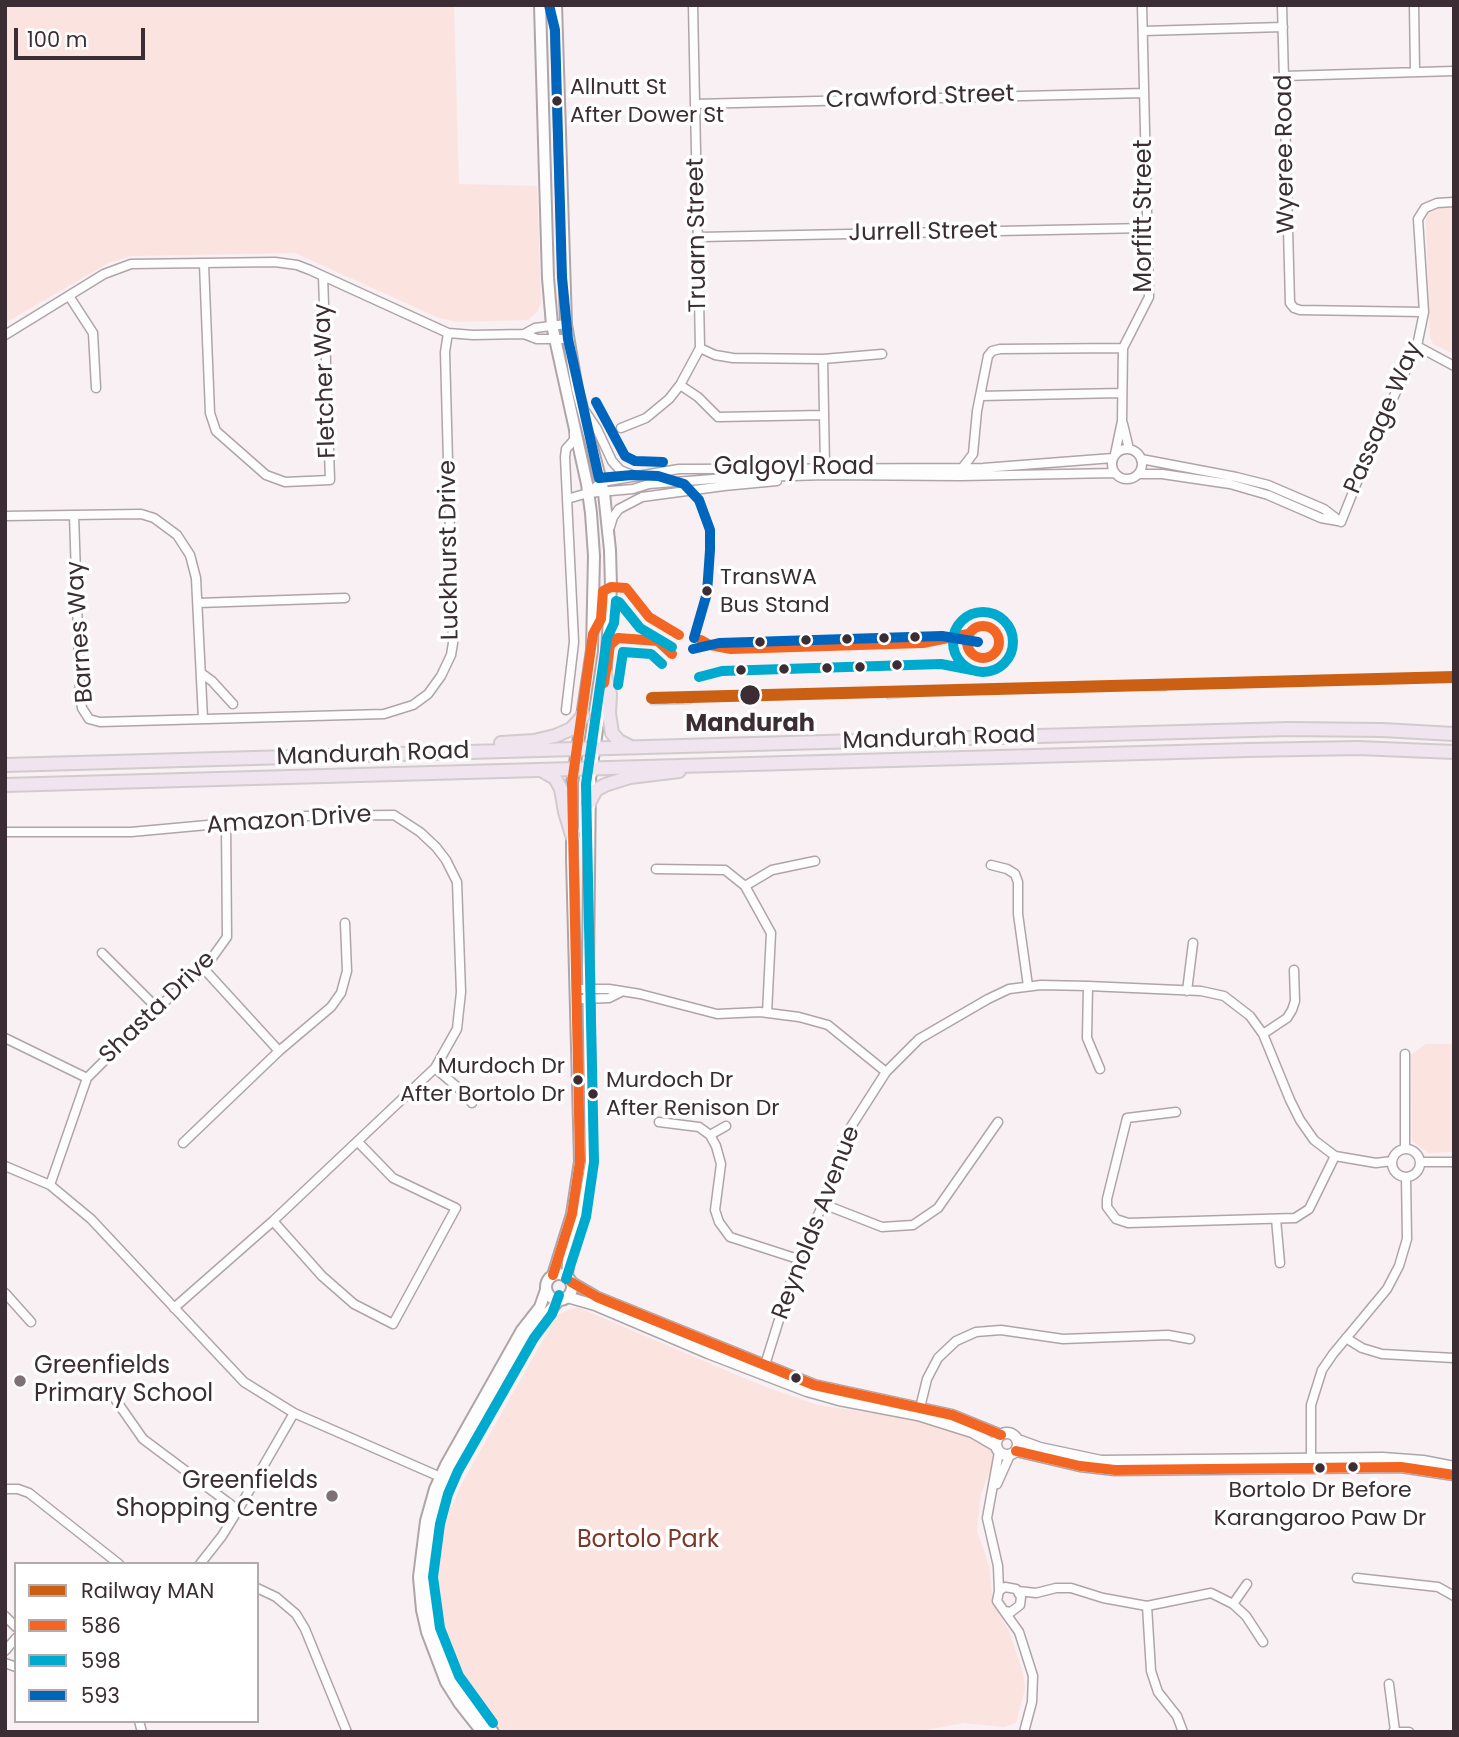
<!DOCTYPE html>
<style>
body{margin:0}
#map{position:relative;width:1459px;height:1737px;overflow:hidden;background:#f8f0f3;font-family:Poppins,sans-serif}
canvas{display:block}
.frame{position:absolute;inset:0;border:7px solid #3b2d33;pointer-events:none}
.legend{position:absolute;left:14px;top:1562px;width:245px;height:161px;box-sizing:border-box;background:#fff;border:2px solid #b1abad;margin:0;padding:9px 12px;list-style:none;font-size:21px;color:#3b2d33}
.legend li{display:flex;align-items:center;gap:14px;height:35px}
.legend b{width:35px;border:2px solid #b1abad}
.scale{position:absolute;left:14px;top:28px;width:131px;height:32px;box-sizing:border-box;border:4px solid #3b2d33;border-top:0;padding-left:9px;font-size:21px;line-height:24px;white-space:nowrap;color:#3b2d33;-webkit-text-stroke:5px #fff;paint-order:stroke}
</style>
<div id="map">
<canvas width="1459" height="1737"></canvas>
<div class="frame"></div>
<ul class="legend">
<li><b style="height:9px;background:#cb6015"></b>Railway MAN</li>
<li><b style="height:9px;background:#f26522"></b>586</li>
<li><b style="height:9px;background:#00a9ce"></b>598</li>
<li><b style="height:9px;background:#0065bd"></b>593</li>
</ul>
<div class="scale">100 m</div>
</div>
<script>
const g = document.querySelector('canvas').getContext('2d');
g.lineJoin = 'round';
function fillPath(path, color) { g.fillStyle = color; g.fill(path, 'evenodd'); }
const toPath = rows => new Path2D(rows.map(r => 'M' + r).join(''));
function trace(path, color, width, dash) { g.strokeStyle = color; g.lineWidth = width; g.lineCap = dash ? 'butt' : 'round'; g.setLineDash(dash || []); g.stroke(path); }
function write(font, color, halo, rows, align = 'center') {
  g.font = font + ' Poppins,sans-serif'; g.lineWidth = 7; g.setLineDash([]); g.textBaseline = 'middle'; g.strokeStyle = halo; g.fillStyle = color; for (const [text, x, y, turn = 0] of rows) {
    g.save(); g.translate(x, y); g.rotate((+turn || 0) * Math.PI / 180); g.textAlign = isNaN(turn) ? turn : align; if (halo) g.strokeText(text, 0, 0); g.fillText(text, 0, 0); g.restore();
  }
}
fillPath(toPath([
 [5,5,454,5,459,184,537,186,541,303,537,312,528,320,458,322,439,318,295,253,133,256,110,262,5,323],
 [1438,208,1454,208,1454,354,1433,344,1430,338,1426,219,1429,211],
 [1426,1044,1454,1044,1454,1152,1429,1153,1412,1141,1411,1055],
 [577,1307,763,1386,818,1405,923,1421,999,1448,981,1494,977,1530,989,1566,993,1604,1009,1631,1023,1672,1025,1689,1016,1723,1004,1727,964,1723,916,1732,505,1732,495,1725,461,1677,442,1621,438,1569,446,1520,461,1485,557,1315]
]), '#fbe3e0');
const minor = toPath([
 [1282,5,1290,303,1294,308,1300,310,1424,312],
 [1414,5,1415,71],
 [1143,31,1283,27],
 [1284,76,1454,71],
 [695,104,1144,93],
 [700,237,1147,228],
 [204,264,210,413,216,431,266,475,285,482,330,480,323,276],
 [69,296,93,333,96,388],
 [524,334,535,328,566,324],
 [5,335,104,274,131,264,275,262,297,265,310,270,448,333,473,335,524,334,537,339,567,339],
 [1417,346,1454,366],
 [700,348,715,355,733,358,823,359,882,354],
 [823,359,825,467],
 [680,385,698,397,718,417,824,415],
 [980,396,1121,393],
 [585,411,597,429,612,461,620,470,635,476],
 [1123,424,1129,449],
 [621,428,646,418,669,399,680,385,700,348,693,5],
 '1112 464a15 15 0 1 1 30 0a15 15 0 1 1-30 0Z',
 [1115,454,1122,421,1123,348,1149,297,1142,5],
 [1141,459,1236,477,1268,485,1324,509,1341,522],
 [963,467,973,454,977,411,988,356,992,351,1000,349,1123,348],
 [1139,474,1162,474,1230,484,1268,495,1321,518,1338,521],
 [588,493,602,482,679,469,983,468,1113,458],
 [567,499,588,493,633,489,649,484,726,478,825,475,961,476,1115,473],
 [74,515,80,694,82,708,89,719,100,722,384,714,413,705,428,694,441,676,451,655,453,643,445,352,448,333],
 [5,516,141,514,154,518,177,535,190,555,196,578,203,719],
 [1341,522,1373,442,1417,346,1424,312,1418,219,1425,208,1437,203,1454,202],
 [610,527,613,517,619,509,642,497,724,486,777,481],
 [198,603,345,598],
 [201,673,212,681,233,704],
 [566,710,574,642,565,457,566,449,574,440,574,433],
 [5,832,131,832,306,816,394,815,420,832,436,847,446,860,457,882,461,992,457,1029,435,1068,273,1221,174,1308],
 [991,865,1007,869,1015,874,1018,882,1018,914,1028,986],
 [656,869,725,870,745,886,771,933,767,1013],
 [745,886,772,870,815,861],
 [102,953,157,1008],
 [204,969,279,1051],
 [1088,986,1087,1038,1100,1069],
 [576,989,609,989,640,994,717,1014,760,1012,799,1017,828,1025,886,1072],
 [1187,991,1193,943],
 [583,999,609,998,621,992],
 [1263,1034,1287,1018,1292,1010,1295,1001,1294,970],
 [5,1038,87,1078],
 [1405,1054,1405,1148],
 [435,1068,463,1092,472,1103],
 [1176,1112,1127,1118,1107,1199,1107,1207,1116,1219,1128,1223,1295,1218,1309,1209,1335,1156],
 [659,1122,699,1127,710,1135,716,1146,721,1164,715,1210,719,1222,730,1237,798,1259],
 [710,1135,726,1126],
 [183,1143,279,1051,331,1007,341,993,347,971,345,923],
 '1392 1163a14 14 0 1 1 28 0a14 14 0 1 1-28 0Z',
 [1421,1162,1454,1162],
 [5,1166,50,1185,91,1219,244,1382,294,1413,445,1479],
 [50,1185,87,1078,157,1008,204,969,227,937,226,824],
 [823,1204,882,1227,913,1225,938,1208,998,1122],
 [1276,1219,1280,1263],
 [273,1221,322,1276,354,1304,393,1324,456,1208,393,1178,358,1142],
 [5,1293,31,1322],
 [1346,1338,1362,1348,1382,1354,1454,1358],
 [764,1368,798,1259,823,1204,847,1133,886,1072,919,1039,988,999,1009,989,1041,985,1088,986,1201,991,1224,996,1250,1016,1263,1034,1290,1100,1300,1120,1314,1140,1335,1156,1376,1163,1392,1161],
 [113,1396,143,1439,238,1510],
 [919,1412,927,1379,938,1358,956,1341,976,1332,1001,1330,1063,1339,1168,1335,1190,1339],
 [999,1452,987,1518,998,1566,999,1591,997,1601,1004,1611,1011,1612,1020,1605,1021,1597,1016,1589,1005,1587,999,1591],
 [1311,1465,1311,1405,1322,1370,1333,1354,1387,1289,1399,1266,1407,1239,1406,1177],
 [997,1484,1010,1455],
 [5,1489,18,1489,29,1493,119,1564],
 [200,1564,222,1536,238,1510,294,1413],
 [1357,1578,1438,1587,1454,1596],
 [257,1588,276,1597,296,1614,305,1629,347,1732],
 [1018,1591,1036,1593,1056,1588,1071,1588,1103,1598,1147,1606,1211,1593,1233,1604,1246,1616,1263,1642],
 [1233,1604,1247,1584],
 [1147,1606,1151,1671,1158,1692,1177,1716,1183,1732],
 [1004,1611,1019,1632,1033,1676,1032,1702,1024,1732],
 [5,1616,16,1627],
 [5,1651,16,1638],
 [5,1663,16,1667],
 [1389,1684,1395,1731],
 [139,1721,142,1732],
 [1393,1732,1409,1732]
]);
const tertiary = toPath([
 [571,1282,597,1297,814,1385,952,1415,1001,1435],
 [567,1297,595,1305,708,1353,807,1391,839,1400,918,1415,972,1432,996,1446],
 '996 1444a11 11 0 1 1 22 0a11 11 0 1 1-22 0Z',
 [1018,1440,1040,1448,1101,1461,1383,1458,1423,1461,1454,1467],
 [1016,1451,1080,1466,1115,1470,1401,1467,1454,1475]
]);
const secondary = toPath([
 [540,5,548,278,552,325,587,484,591,513,594,556,592,650,572,783,572,858,580,1161,572,1214,553,1275],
 [556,5,566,324,577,389,604,493,610,550,611,587,606,667,590,779,588,968,591,1162,585,1197,569,1250,567,1277],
 '546 1287a13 13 0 1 1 26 0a13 13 0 1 1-26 0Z',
 [482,1732,460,1704,446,1682,427,1632,422,1610,419,1577,426,1521,435,1489,446,1465,522,1330,540,1307,546,1290],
 [493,1732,476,1713,460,1691,439,1644,430,1604,428,1565,434,1523,448,1480,529,1335,559,1300]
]);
const trunk = toPath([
 [605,675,610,694,609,713,612,733,619,741,629,746],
 [501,743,534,741,555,736,571,729,583,716],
 [5,765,1288,729,1382,730,1454,734],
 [541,770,555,778,561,789,565,812,572,835],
 [5,785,1248,750,1358,748,1454,752],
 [589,803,596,790,605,785,630,777,679,771]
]);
trace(minor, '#afa5a9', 11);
trace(tertiary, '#afa5a9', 13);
trace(secondary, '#afa5a9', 14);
trace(trunk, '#d2cbce', 16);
trace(minor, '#fefdfd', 8);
trace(tertiary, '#fefdfd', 10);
trace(secondary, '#fefdfd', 10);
trace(trunk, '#f0e4ee', 12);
const rail = toPath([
 [1054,687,1165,689],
 [888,697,978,689],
 [652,703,690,702]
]);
trace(rail, '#d0cece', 5);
trace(rail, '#fff', 2.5, [8]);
trace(toPath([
 '967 642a16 16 0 1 1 32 0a16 16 0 1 1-32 0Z',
 [701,640,710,645,731,649,923,643,968,634],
 [604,683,610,645,618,638,658,641,672,654],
 [553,1275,572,1214,580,1161,572,783,593,634,601,619,603,591,611,587,626,588,649,617,679,635],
 [571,1282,597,1297,814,1385,952,1415,1001,1435],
 [1016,1451,1080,1466,1115,1470,1401,1467,1454,1475]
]), '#f26522', 10);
trace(toPath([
 '953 642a30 30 0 1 1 60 0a30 30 0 1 1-60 0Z',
 [699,677,722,671,941,664,972,670],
 [618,685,623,652,651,654,662,664],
 [566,1279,586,1217,594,1162,586,784,607,638,614,623,616,601,619,602,640,628,672,647],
 [493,1723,459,1676,440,1628,433,1577,440,1524,448,1494,458,1471,534,1338,552,1314,559,1295]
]), '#00a9ce', 10);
trace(toPath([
 [549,5,555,30,562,277,568,339,599,478,632,475,658,476,684,484,699,500,710,530,710,550,707,593,694,638],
 [596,402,625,456,635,461,663,462],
 [693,649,719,643,942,636,978,642]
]), '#0065bd', 10);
trace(toPath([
 [652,698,1454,677]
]), '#cb6015', 12);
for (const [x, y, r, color] of [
 [557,101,6,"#3b2d33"],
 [707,591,6,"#3b2d33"],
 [915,637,6,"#3b2d33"],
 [884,638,6,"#3b2d33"],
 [847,639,6,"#3b2d33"],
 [806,640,6,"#3b2d33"],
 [760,642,6,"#3b2d33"],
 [897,665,6,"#3b2d33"],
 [860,667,6,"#3b2d33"],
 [827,668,6,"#3b2d33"],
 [784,669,6,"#3b2d33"],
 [741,670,6,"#3b2d33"],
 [750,695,11,"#3b2d33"],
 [578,1080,6,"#3b2d33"],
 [593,1094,6,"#3b2d33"],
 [796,1378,6,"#3b2d33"],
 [20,1381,7,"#7d7176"],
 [1353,1467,6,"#3b2d33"],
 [1320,1468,6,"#3b2d33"],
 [332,1496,7,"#7d7176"]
]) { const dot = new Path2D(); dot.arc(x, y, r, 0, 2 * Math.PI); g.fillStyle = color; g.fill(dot); trace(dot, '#fff', 2.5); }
write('22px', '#3b2d33', '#fff', [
 ["Allnutt St",570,88],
 ["After Dower St",570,116],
 ["TransWA",720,578],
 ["Bus Stand",720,606],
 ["Murdoch Dr",565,1067,"right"],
 ["After Bortolo Dr",565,1095,"right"],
 ["Murdoch Dr",606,1081],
 ["After Renison Dr",606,1109],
 ["Bortolo Dr Before",1320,1491,"center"],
 ["Karangaroo Paw Dr",1320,1519,"center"]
], 'left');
write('24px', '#3b2d33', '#fff', [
 ["Crawford Street",920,98,-2],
 ["Wyeree Road",1286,154,-91],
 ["Morfitt Street",1145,216,-90],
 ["Jurrell Street",923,233,-1],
 ["Truarn Street",698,235,-91],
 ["Fletcher Way",326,381,-92],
 ["Passage Way",1384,418,-67],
 ["Galgoyl Road",794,468],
 ["Luckhurst Drive",450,550,-91],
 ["Barnes Way",81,632,-94],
 ["Mandurah Road",939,739,-2],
 ["Mandurah Road",373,755,-2],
 ["Amazon Drive",289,821,-4],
 ["Shasta Drive",158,1008,-44],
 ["Reynolds Avenue",817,1223,-69]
]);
write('bold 24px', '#3b2d33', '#fff', [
 ["Mandurah",750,725]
]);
write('24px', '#3b2d33', '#fff', [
 ["Greenfields",34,1367],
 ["Primary School",34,1395],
 ["Greenfields",318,1482,"right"],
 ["Shopping Centre",318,1510,"right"]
], 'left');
write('24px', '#7e382a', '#fff', [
 ["Bortolo Park",648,1541]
]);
</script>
